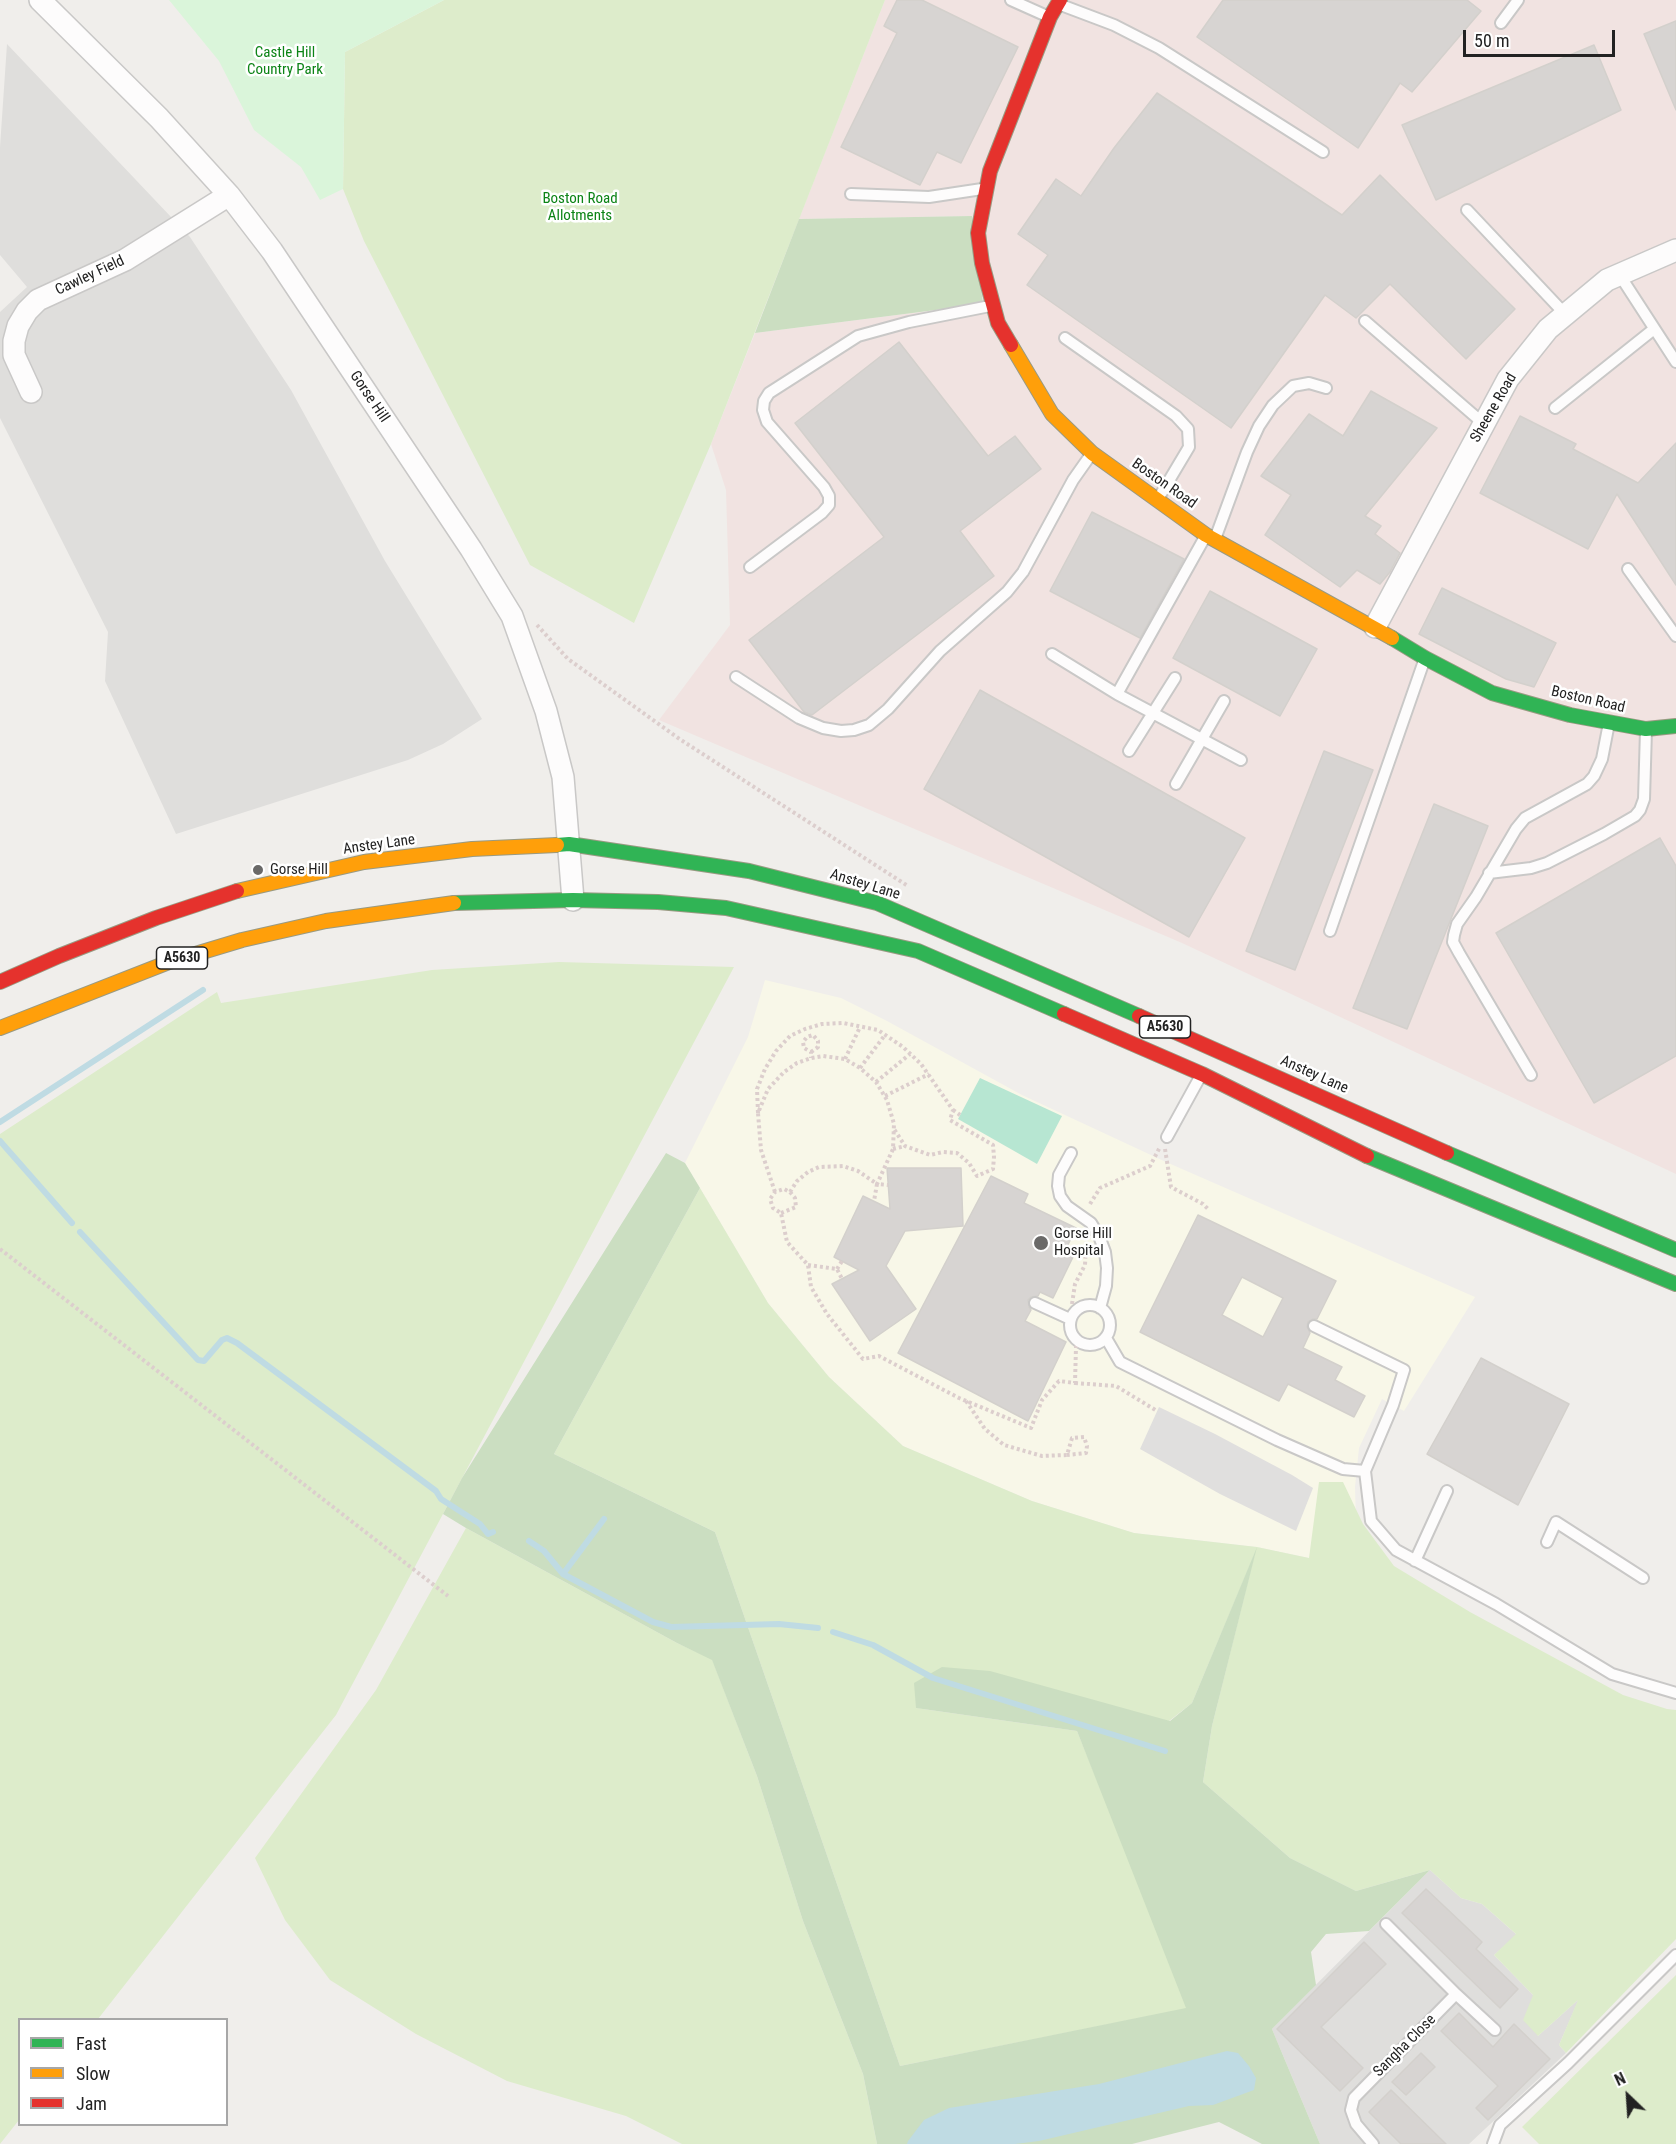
<!DOCTYPE html>
<style>
body{margin:0}
#map{position:relative;width:1676px;height:2144px;overflow:hidden;background:#f0eeeb;font-family:"Roboto Condensed",sans-serif}
canvas{display:block}
.legend{position:absolute;left:18px;top:2018px;width:210px;height:108px;box-sizing:border-box;background:#fff;border:2px solid #a7a7a7;margin:0;padding:8px 10px;list-style:none;font-size:18px;color:#222}
.legend li{display:flex;align-items:center;gap:12px;height:30px}
.legend b{width:30px;border:2px solid #a7a7a7}
.north{position:absolute;left:1598px;top:2066px;width:60px;height:60px;-webkit-text-stroke:4px #fff;paint-order:stroke;rotate:335deg;font-size:16px;font-weight:700;line-height:24px;text-align:center;color:#222}
.north::after{content:'';display:block;margin:auto;width:21px;height:27px;background:#222;clip-path:polygon(50% 0,100% 100%,50% 72%,0 100%)}
.scale{position:absolute;left:1463px;top:30px;width:152px;height:27px;box-sizing:border-box;border:3px solid #222;border-top:0;padding-left:8px;font-size:18px;line-height:21px;white-space:nowrap;color:#222;-webkit-text-stroke:4px #fff;paint-order:stroke}
</style>
<div id="map">
<canvas width="1676" height="2144"></canvas>
<ul class="legend">
<li><b style="height:8px;background:#30b455"></b>Fast</li>
<li><b style="height:8px;background:#ff9f0a"></b>Slow</li>
<li><b style="height:8px;background:#e5322d"></b>Jam</li>
</ul>
<div class="north">N</div>
<div class="scale">50 m</div>
</div>
<script>
const g = document.querySelector('canvas').getContext('2d');
g.lineJoin = 'round';
function fillPath(path, color) { g.fillStyle = color; g.fill(path, 'evenodd'); }
const toPath = rows => new Path2D(rows.map(r => 'M' + r).join(''));
function trace(path, color, width, dash) { g.strokeStyle = color; g.lineWidth = width; g.lineCap = dash ? 'butt' : 'round'; g.setLineDash(dash || []); g.stroke(path); }
function write(font, color, halo, rows, align = 'center') {
  g.font = font + ' "Roboto Condensed",sans-serif'; g.lineWidth = 5; g.setLineDash([]); g.textBaseline = 'middle'; g.strokeStyle = halo; g.fillStyle = color; for (const [text, x, y, turn = 0] of rows) {
    g.save(); g.translate(x, y); g.rotate((+turn || 0) * Math.PI / 180); g.textAlign = isNaN(turn) ? turn : align; if (halo) g.strokeText(text, 0, 0); g.fillText(text, 0, 0); g.restore();
  }
}
fillPath(toPath([
 [7,44,190,237,291,390,385,561,482,719,443,744,408,760,176,834,105,681,108,632,0,418,0,312,27,287,0,255,0,147],
 [1430,1870,1461,1898,1482,1904,1517,1935,1494,1955,1533,1995,1538,2036,1579,1999,1559,2045,1566,2053,1469,2144,1320,2144,1272,2029]
]), '#dfdedc');
fillPath(toPath([
 [885,0,1676,0,1676,1174,1182,943,659,720,730,625,726,490,711,444,755,333,983,304,971,216,799,219]
]), '#f1e3e1');
fillPath(toPath([
 [765,980,841,998,887,1021,1022,1095,1166,1162,1475,1297,1404,1411,1382,1399,1359,1448,1355,1487,1357,1556,1309,1558,1257,1547,1134,1533,1032,1501,903,1446,829,1377,768,1303,685,1163,748,1037]
]), '#f8f7e8');
fillPath(toPath([
 [444,0,885,0,711,444,634,623,530,565,364,241,343,189,345,52],
 [559,962,734,967,336,1715,98,2019,20,2020,19,2120,0,2144,0,1134,217,992,221,1003,432,970],
 [700,1188,768,1303,829,1377,903,1446,1032,1501,1134,1533,1257,1547,1309,1558,1319,1482,1343,1482,1363,1524,1394,1566,1470,1612,1623,1695,1667,1709,1676,1710,1676,1939,1566,2053,1559,2045,1578,2000,1538,2036,1523,2020,1533,1995,1494,1955,1516,1934,1482,1904,1461,1898,1430,1870,1356,1891,1290,1858,1203,1782,1212,1726,1255,1553,1192,1703,1169,1721,916,1708,1077,1731,1190,2008,900,2066,715,1532,554,1454],
 [466,1528,677,1643,712,1659,757,1776,803,1921,863,2074,877,2144,682,2144,626,2116,507,2081,416,2034,330,1980,285,1920,255,1858,376,1690],
 [1676,1975,1676,2144,1539,2144,1522,2127]
]), '#ddeccb');
fillPath(toPath([
 [972,216,983,304,755,333,799,219],
 [666,1153,685,1163,700,1188,554,1454,715,1532,900,2066,1186,2008,1077,1731,916,1708,914,1683,942,1667,990,1671,1170,1721,1192,1703,1257,1547,1212,1726,1203,1782,1290,1858,1356,1891,1430,1870,1369,1931,1326,1934,1311,1952,1316,1985,1272,2029,1320,2144,1262,2144,1219,2122,1132,2144,877,2144,863,2074,803,1921,757,1776,712,1660,677,1643,466,1528,443,1514,462,1478]
]), '#cbdec1');
fillPath(toPath([
 [169,0,444,0,345,52,343,189,320,200,301,167,254,130,219,61]
]), '#daf5da');
fillPath(toPath([
 [980,1078,1062,1116,1037,1164,958,1119]
]), '#b7e6d2');
fillPath(toPath([
 [1159,1407,1215,1434,1292,1475,1313,1488,1296,1531,1220,1494,1140,1449]
]), '#e0dfde');
fillPath(toPath([
 [1227,2051,1238,2053,1249,2066,1256,2078,1254,2090,1213,2105,1189,2106,1039,2141,1015,2144,907,2144,908,2141,924,2120,949,2108,1099,2084]
]), '#bfdbe3');
trace(toPath([
 [0,1122,203,990],
 [0,1141,72,1223],
 [80,1232,198,1360,204,1361,222,1340,227,1338,237,1343,436,1491,441,1499,480,1524,488,1534,493,1532],
 [529,1541,544,1551,563,1574,653,1622,671,1627,779,1624,818,1628],
 [563,1574,604,1519],
 [833,1632,873,1645,933,1678,1165,1751]
]), '#bfdbe3', 6);
const building = toPath([
 [897,0,922,0,1018,47,961,163,937,152,920,185,841,147,897,33,884,26,897,0],
 [1223,0,1467,0,1481,11,1412,92,1400,83,1358,148,1197,37,1223,0],
 [1676,21,1676,110,1644,34,1676,21],
 [1594,45,1621,110,1436,200,1402,125,1594,45],
 [1157,93,1342,215,1380,175,1515,309,1466,359,1390,284,1356,318,1325,295,1231,428,1027,285,1048,255,1018,234,1056,179,1081,196,1114,148,1157,93],
 [899,342,988,456,1015,436,1041,469,960,531,994,576,812,715,804,712,749,640,884,537,795,423,899,342],
 [1371,391,1437,428,1365,516,1381,526,1375,534,1400,553,1390,572,1380,584,1357,570,1340,587,1265,535,1291,495,1261,476,1309,414,1343,436,1371,391],
 [1520,416,1576,444,1573,449,1638,483,1676,443,1676,585,1617,494,1588,549,1480,493,1520,416],
 [1092,512,1184,559,1140,638,1050,591,1092,512],
 [1442,588,1556,643,1534,687,1506,679,1419,634,1442,588],
 [1210,591,1317,649,1280,716,1173,658,1210,591],
 [980,690,1245,838,1189,937,924,789,980,690],
 [1324,751,1373,770,1295,970,1246,951,1324,751],
 [1434,804,1488,826,1407,1029,1353,1008,1434,804],
 [1660,838,1676,866,1676,1056,1594,1103,1496,933,1660,838],
 [887,1168,961,1168,963,1226,905,1231,886,1266,916,1309,870,1341,832,1284,859,1270,834,1257,863,1196,890,1209,887,1168],
 [991,1176,1028,1194,1024,1203,1076,1228,1064,1253,1073,1257,1053,1298,1040,1292,1038,1296,1031,1297,1028,1300,1029,1307,1031,1310,1025,1321,1066,1342,1028,1421,898,1353,991,1176],
 [1198,1215,1336,1281,1317,1319,1313,1319,1308,1322,1307,1327,1310,1333,1303,1348,1342,1367,1335,1380,1365,1396,1354,1417,1288,1384,1279,1401,1140,1332,1198,1215],
 [1242,1277,1283,1298,1263,1337,1222,1315,1242,1277],
 [1481,1358,1569,1404,1518,1505,1427,1454,1481,1358],
 [1426,1889,1482,1942,1476,1949,1518,1989,1500,2008,1402,1913,1426,1889],
 [1364,1942,1386,1964,1321,2027,1363,2068,1340,2091,1277,2029,1364,1942],
 [1459,2013,1493,2047,1514,2024,1550,2059,1488,2120,1476,2108,1498,2086,1441,2031,1459,2013],
 [1421,2053,1435,2067,1406,2095,1392,2082,1421,2053],
 [1391,2090,1446,2144,1401,2144,1369,2112,1391,2090]
]);
fillPath(building, '#d7d4d2');
trace(building, '#d3d0cc', 1.5);
const lane = toPath([
 [1011,0,1049,17],
 [1061,5,1114,25,1159,48,1323,152],
 [1501,23,1518,0],
 [851,194,929,197,982,189],
 [1467,210,1565,314],
 [1619,274,1676,362],
 [1365,321,1484,424],
 [1065,338,1176,416,1188,429,1189,447,1158,499],
 [1555,408,1654,329],
 [1205,537,1117,694,1241,760],
 [1215,539,1247,452,1259,426,1273,405,1293,386,1309,383,1326,388],
 [750,567,822,513,829,505,829,496,824,487,767,422,763,410,764,401,769,393,858,336,909,322,990,306],
 [1628,569,1676,636],
 [1052,654,1117,694],
 [736,677,799,718,823,728,841,731,854,730,869,725,888,709,940,651,1007,592,1023,572,1073,480,1092,453],
 [1129,751,1175,678],
 [1176,784,1224,701],
 [1489,873,1531,868,1547,863,1604,834,1635,816,1640,810,1644,799,1646,730],
 [1330,931,1424,661],
 [1531,1075,1459,953,1453,942,1454,935,1457,924,1476,897,1516,829,1525,818,1587,784,1594,776,1602,759,1609,723],
 [1167,1137,1200,1077],
 [1071,1153,1059,1175,1058,1186,1060,1196,1067,1206,1091,1223,1099,1236,1105,1252,1107,1268,1106,1286,1100,1308],
 [1035,1303,1070,1319],
 '1070 1325a20 20 0 1 1 40 0a20 20 0 1 1-40 0Z',
 [1314,1326,1404,1370,1393,1405,1365,1471,1371,1521,1396,1550,1496,1604,1612,1674,1676,1693],
 [1106,1338,1120,1362,1277,1440,1343,1469,1365,1471],
 [1547,1542,1556,1522,1643,1578],
 [1415,1561,1447,1491],
 [1386,1924,1456,1994],
 [1373,2144,1356,2124,1351,2110,1354,2098,1456,1994,1495,2030],
 [1493,2144,1500,2125,1568,2063,1676,1955]
]);
const street = toPath([
 [40,0,159,118,229,195,272,251,471,549,512,616,546,711,563,777,573,900],
 [31,392,14,355,14,341,18,326,27,311,38,300,125,260,229,195],
 [1375,627,1508,379,1548,329,1607,280,1676,250]
]);
const fast = toPath([
 [1392,638,1425,658,1492,693,1570,715,1646,729,1676,726],
 [557,845,569,844,749,871,877,903,1139,1016],
 [454,903,573,900,658,902,726,908,918,951,1064,1014],
 [1447,1153,1676,1250],
 [1367,1156,1676,1284]
]);
const slow = toPath([
 [1011,345,1052,414,1092,453,1206,535,1392,638],
 [237,891,364,862,472,849,557,845],
 [0,1028,169,962,242,940,326,921,454,903]
]);
const jam = toPath([
 [1011,345,998,323,982,263,978,233,990,171,1050,17,1060,0],
 [0,982,59,956,156,918,237,891],
 [1064,1014,1202,1074,1367,1156],
 [1139,1016,1447,1153]
]);
trace(lane, '#c9c8c7', 14);
trace(street, '#c9c8c7', 24);
trace(fast, '#999a82', 16);
trace(slow, '#999a82', 16);
trace(jam, '#999a82', 16);
trace(toPath([
 [537,625,568,659,681,740,908,886],
 [811,1052,818,1047,818,1041,813,1035,807,1037,803,1042,804,1048,811,1052,811,1058],
 [845,1059,860,1027],
 [860,1068,885,1035],
 [876,1082,910,1054],
 [885,1096,929,1074],
 [953,1110,960,1115],
 [758,1113,757,1089,765,1069,776,1051,790,1036,805,1029,822,1024,843,1023,878,1030,903,1047,921,1064,953,1110,950,1120,993,1145,994,1157,993,1169,977,1176,969,1163,957,1153,943,1152,930,1155,916,1150,905,1146,894,1129],
 [893,1149,905,1146],
 [1165,1149,1171,1187,1203,1204,1209,1210],
 [775,1192,761,1150,758,1113,768,1089,784,1072,797,1063,811,1058,823,1056,845,1059,860,1068,876,1082,887,1100,894,1124,893,1149,877,1184,888,1185],
 [790,1192,797,1181,808,1172,819,1167,843,1166,858,1171,877,1184,874,1201],
 [1090,1204,1100,1188,1150,1166,1160,1147],
 [781,1213,796,1207,795,1198,790,1192,784,1189,775,1192,770,1199,773,1208,781,1213,787,1242,808,1265,811,1287,827,1314,863,1359,879,1356,959,1398,1031,1428,1042,1400,1059,1381,1075,1383,1076,1347,1079,1343],
 [0,1249,448,1596],
 [808,1265,837,1269,842,1279],
 [837,1269,842,1261],
 [1072,1304,1075,1284,1085,1265,1086,1245],
 [1075,1383,1116,1386,1157,1411],
 [966,1401,985,1429,1004,1445,1042,1456,1067,1455,1072,1438,1084,1437,1087,1446,1086,1453,1067,1455]
]), '#dccecd', 4, [3, 3]);
trace(lane, '#fdfcfc', 10);
trace(street, '#fdfcfc', 21);
trace(fast, '#30b455', 14);
trace(slow, '#ff9f0a', 14);
trace(jam, '#e5322d', 14);
for (const [x, y, r, color] of [
 [258,870,6,"#6a6968"],
 [1041,1243,8,"#6a6968"]
]) { const dot = new Path2D(); dot.arc(x, y, r, 0, 2 * Math.PI); g.fillStyle = color; g.fill(dot); trace(dot, '#fff', 2); }
for (const [x, y, w] of [
 [182,958,51],
 [1165,1027,51]
]) { const box = new Path2D(); box.roundRect(x - w / 2, y - 11, w, 22, 4.5); g.fillStyle = '#fff'; g.fill(box); trace(box, '#222', 1.5); }
write('bold 14px', '#222', null, [
 ["A5630",182,958],
 ["A5630",1165,1027]
]);
write('15px', '#0c8416', '#fff', [
 ["Castle Hill",285,53],
 ["Country Park",285,70],
 ["Boston Road",580,199],
 ["Allotments",580,216]
]);
write('15px', '#222', '#fff', [
 ["Cawley Field",90,276,-25],
 ["Gorse Hill",369,397,56],
 ["Sheene Road",1494,408,-60],
 ["Boston Road",1164,484,35],
 ["Boston Road",1588,700,13],
 ["Anstey Lane",379,845,-8],
 ["Anstey Lane",865,885,17],
 ["Anstey Lane",1314,1075,24],
 ["Sangha Close",1405,2046,-45]
]);
write('15px', '#222', '#fff', [
 ["Gorse Hill",270,870],
 ["Gorse Hill",1054,1234],
 ["Hospital",1054,1251]
], 'left');
</script>
